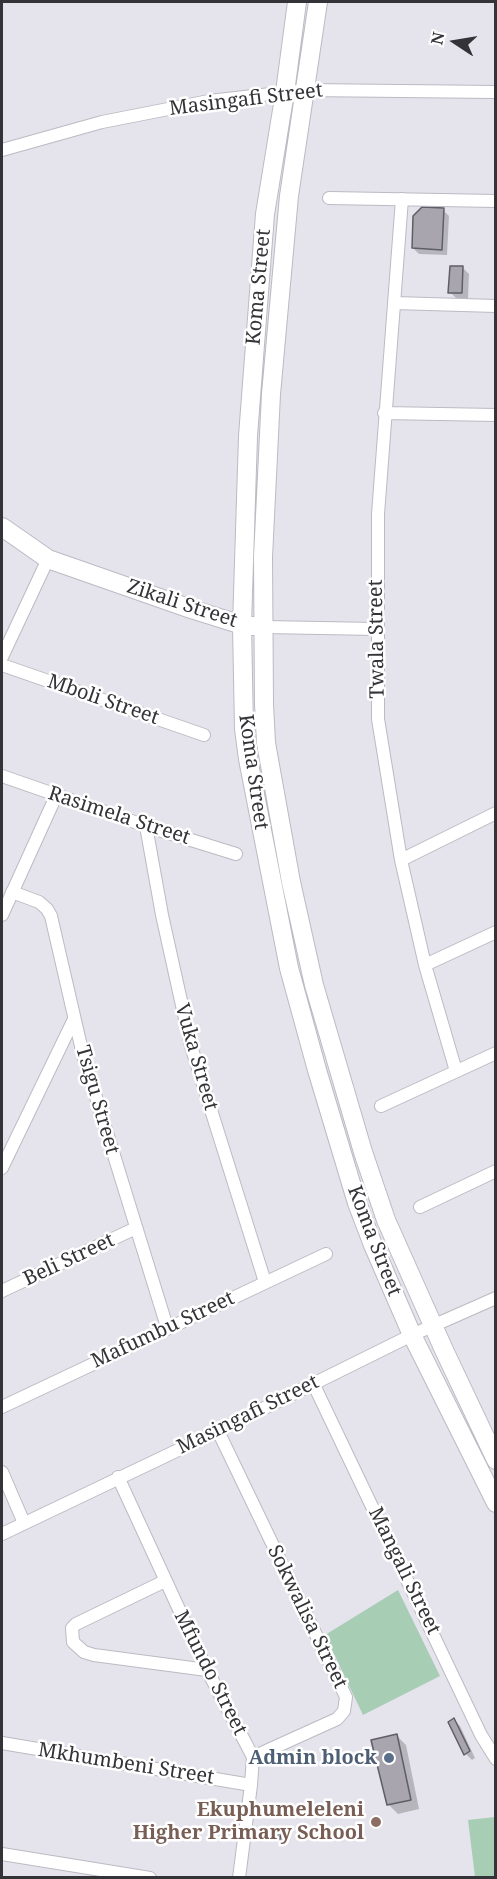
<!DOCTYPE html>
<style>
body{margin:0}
#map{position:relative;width:497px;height:1879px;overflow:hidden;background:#e5e3ec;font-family:"Noto Serif",serif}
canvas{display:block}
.frame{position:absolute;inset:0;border:3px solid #343337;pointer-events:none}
.north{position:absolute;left:425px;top:12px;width:60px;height:60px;-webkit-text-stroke:4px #fff;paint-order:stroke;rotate:282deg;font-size:16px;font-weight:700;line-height:24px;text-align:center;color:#343337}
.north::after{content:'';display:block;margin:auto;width:21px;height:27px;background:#343337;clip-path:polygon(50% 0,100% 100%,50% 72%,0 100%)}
</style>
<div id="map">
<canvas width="497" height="1879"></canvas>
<div class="frame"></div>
<div class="north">N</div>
</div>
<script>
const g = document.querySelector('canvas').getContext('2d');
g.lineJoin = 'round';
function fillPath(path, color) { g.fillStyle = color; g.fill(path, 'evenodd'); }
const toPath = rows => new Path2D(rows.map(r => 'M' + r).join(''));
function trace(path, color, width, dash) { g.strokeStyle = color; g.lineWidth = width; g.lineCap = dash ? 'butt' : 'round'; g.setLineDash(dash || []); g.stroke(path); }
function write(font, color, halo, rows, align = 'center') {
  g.font = font + ' "Noto Serif",serif'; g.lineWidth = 5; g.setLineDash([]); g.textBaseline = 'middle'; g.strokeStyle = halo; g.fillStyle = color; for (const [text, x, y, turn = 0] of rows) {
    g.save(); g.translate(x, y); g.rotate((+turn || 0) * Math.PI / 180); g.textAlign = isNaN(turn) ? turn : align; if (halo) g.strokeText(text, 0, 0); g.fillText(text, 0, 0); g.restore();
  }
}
fillPath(toPath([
 [398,1590,440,1676,363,1715,325,1635],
 [495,1817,495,1877,475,1877,468,1820]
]), '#a7cdb4');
fillPath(toPath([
 [443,210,449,216,447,255,419,254,413,248],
 [463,268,469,274,468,299,456,298,450,292],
 [454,1720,460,1726,475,1758,472,1760,466,1754],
 [396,1735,406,1745,419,1809,398,1814,388,1804],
 [281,1831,284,1833,283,1841,275,1840,273,1837]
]), '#0003');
const building = toPath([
 [422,207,444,208,442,250,412,248,413,216,422,207],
 [450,266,463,266,462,293,448,293,450,266],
 [454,1718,470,1751,464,1755,448,1722,454,1718],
 [397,1734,411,1800,387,1805,371,1740,397,1734],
 [271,1828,282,1829,280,1839,271,1838,271,1828]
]);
fillPath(building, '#a8a5ae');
trace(building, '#5f5d65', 1.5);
const street = toPath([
 [2,150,102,122,209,101,306,90,496,92],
 [329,198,496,201],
 [402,199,378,514,378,719,401,860,425,965,456,1071],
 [394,303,496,306],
 [384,413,496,415],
 [264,627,377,629],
 [2,657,48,559],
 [2,665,204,735],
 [2,776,146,826,236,854],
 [146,826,162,915,191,1046,265,1282],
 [401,860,496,813],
 [12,892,39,902,47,909,51,916,83,1055,167,1327],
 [2,915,56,796],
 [425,965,496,932],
 [381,1106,496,1053],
 [2,1168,74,1019],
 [420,1207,496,1171],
 [2,1291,136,1228],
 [313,1383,481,1735,496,1759],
 [2,1407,326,1254],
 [218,1431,346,1697,344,1711,337,1719,253,1757],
 [2,1472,24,1523],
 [118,1477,207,1670,253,1757,251,1785,239,1878],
 [2,1534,218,1431,412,1335,496,1298],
 [165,1581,76,1624,72,1628,73,1642,84,1652,94,1655,207,1670],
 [2,1743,251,1785],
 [2,1854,150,1878]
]);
const secondary = toPath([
 [297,2,285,92,265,214,248,436,242,625,244,729,248,759,289,968,317,1070,357,1203,373,1245,412,1335,496,1503],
 [318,2,289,196,271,394,263,557,264,704,266,743,291,882,314,985,363,1152,386,1220,444,1350,496,1460],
 [2,527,48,559,191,609,242,625,253,626]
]);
trace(street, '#bcbac3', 14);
trace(secondary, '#bcbac3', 20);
trace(street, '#fff', 12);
trace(secondary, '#fff', 18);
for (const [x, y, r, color] of [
 [389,1758,6,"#5c6f8a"],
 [376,1822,6,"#8d6e63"]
]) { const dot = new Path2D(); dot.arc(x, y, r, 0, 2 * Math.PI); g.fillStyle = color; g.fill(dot); trace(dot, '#fff', 2); }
write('20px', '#343337', '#fff', [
 ["Masingafi Street",246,100,-7],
 ["Koma Street",259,287,-85],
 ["Zikali Street",182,604,18],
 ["Twala Street",377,639,-91],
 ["Mboli Street",103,700,19],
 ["Koma Street",253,772,82],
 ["Rasimela Street",119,816,18],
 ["Vuka Street",196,1057,74],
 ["Tsigu Street",97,1100,74],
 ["Koma Street",374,1241,69],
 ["Beli Street",69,1260,-25],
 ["Mafumbu Street",163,1330,-25],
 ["Masingafi Street",248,1415,-26],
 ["Mangali Street",404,1571,64],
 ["Sokwalisa Street",307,1617,64],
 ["Mfundo Street",210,1673,63],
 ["Mkhumbeni Street",126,1764,9]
]);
write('bold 20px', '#4e5e75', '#fff', [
 ["Admin block",377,1758]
], 'right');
write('bold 20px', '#785e54', '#fff', [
 ["Ekuphumeleleni",364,1810],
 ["Higher Primary School",364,1833]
], 'right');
</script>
